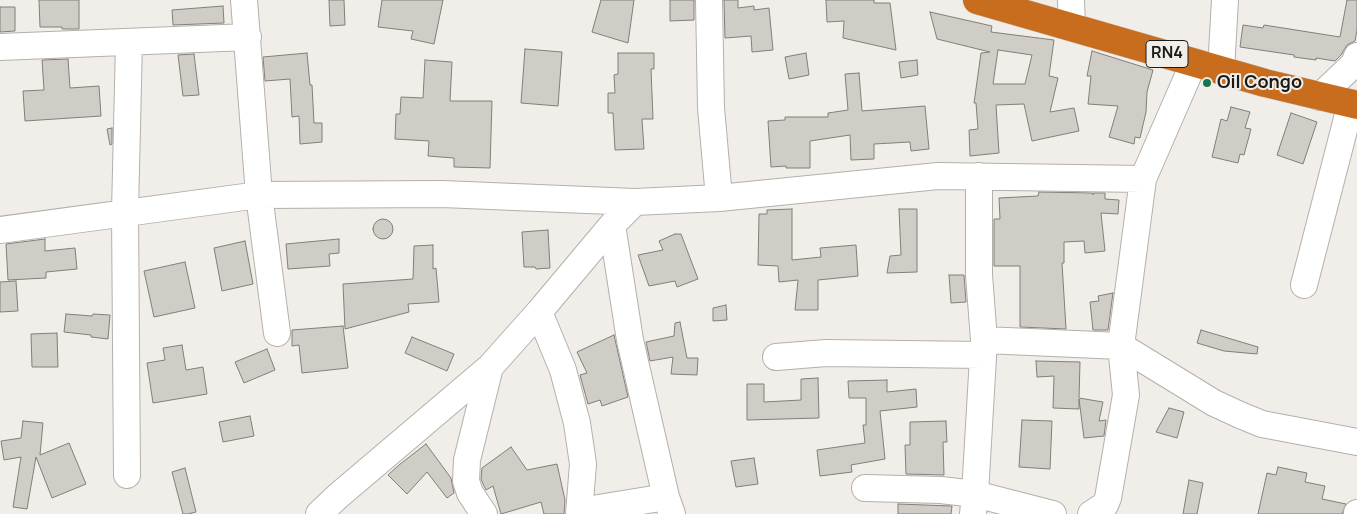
<!DOCTYPE html>
<style>
body{margin:0}
canvas{display:block;background:#f1ede8}
</style>
<canvas width="1357" height="514"></canvas>
<script>
const g = document.querySelector('canvas').getContext('2d');
g.lineJoin = 'round';
function fillPath(path, color) { g.fillStyle = color; g.fill(path, 'evenodd'); }
const toPath = rows => new Path2D(rows.map(r => 'M' + r).join(''));
function trace(path, color, width, dash) { g.strokeStyle = color; g.lineWidth = width; g.lineCap = dash ? 'butt' : 'round'; g.setLineDash(dash || []); g.stroke(path); }
function write(font, color, halo, rows, align = 'center') {
  g.font = font + ' Manrope,sans-serif'; g.lineWidth = 4; g.setLineDash([]); g.textBaseline = 'middle'; g.strokeStyle = halo; g.fillStyle = color; for (const [text, x, y, turn = 0] of rows) {
    g.save(); g.translate(x, y); g.rotate((+turn || 0) * Math.PI / 180); g.textAlign = isNaN(turn) ? turn : align; if (halo) g.strokeText(text, 0, 0); g.fillText(text, 0, 0); g.restore();
  }
}
const building = toPath([
 [39,0,79,0,79,29,62,29,62,27,40,27,39,0],
 [329,0,344,0,345,25,330,26,329,0],
 [382,0,443,0,434,44,411,39,413,31,378,27,382,0],
 [601,0,634,0,628,43,592,32,601,0],
 [670,0,694,0,694,20,670,21,670,0],
 [724,0,738,0,738,8,754,6,754,10,769,8,773,50,752,52,751,36,725,38,724,0],
 [826,0,874,0,874,3,890,3,896,50,843,38,844,21,827,22,826,0],
 [1347,0,1357,0,1357,30,1355,41,1347,45,1341,55,1335,61,1316,58,1316,60,1294,57,1294,55,1240,47,1243,25,1263,28,1264,25,1340,37,1347,0],
 [223,6,224,23,173,25,172,10,223,6],
 [0,7,15,7,15,31,0,32,0,7],
 [930,12,992,26,991,32,1054,40,1049,76,1058,78,1050,112,1074,108,1079,131,1032,141,1024,104,996,105,999,153,970,156,969,130,978,129,976,103,974,103,981,53,990,52,937,39,930,12],
 [998,50,1032,55,1025,84,993,84,998,50],
 [525,49,562,52,558,106,521,103,525,49],
 [1092,51,1153,70,1147,92,1146,112,1140,138,1135,137,1134,144,1109,137,1118,106,1088,104,1091,76,1087,76,1092,51],
 [307,53,310,85,312,85,314,123,322,123,322,142,300,144,299,116,292,117,290,79,265,81,263,57,307,53],
 [618,53,654,53,654,69,651,69,653,119,642,119,644,149,615,150,613,113,608,113,608,93,615,93,614,75,618,74,618,53],
 [806,53,809,75,789,79,785,57,806,53],
 [194,54,199,95,183,96,178,55,194,54],
 [68,59,70,88,99,86,101,116,25,121,23,91,44,90,42,60,68,59],
 [425,60,452,62,450,101,492,101,490,168,454,167,454,158,428,156,429,141,395,139,396,114,400,114,401,97,423,98,425,60],
 [917,60,918,75,901,78,899,62,917,60],
 [859,73,862,111,925,106,929,149,911,151,910,142,874,144,874,159,851,160,850,135,810,141,810,168,786,168,786,166,771,167,768,121,785,120,785,117,828,117,828,113,848,110,845,74,859,73],
 [1231,107,1250,112,1245,128,1251,129,1244,155,1240,154,1238,163,1212,157,1221,119,1227,121,1231,107],
 [1291,113,1317,122,1303,164,1277,155,1291,113],
 [112,128,112,144,110,145,107,129,112,128],
 [1039,192,1092,193,1093,195,1093,193,1105,193,1105,199,1119,200,1118,214,1101,213,1105,251,1085,253,1084,241,1064,242,1064,263,1062,263,1066,329,1020,327,1020,266,994,266,994,219,1000,219,999,198,1038,196,1039,192],
 [792,209,792,260,821,257,820,248,856,245,858,276,818,280,818,310,795,310,798,280,779,282,778,266,758,265,759,214,767,214,767,210,792,209],
 [899,209,917,209,917,272,887,273,890,256,901,255,899,209],
 '373 229a10 10 0 1 1 20 0a10 10 0 1 1-20 0Z',
 [548,230,550,268,536,269,535,267,524,267,522,232,548,230],
 [675,234,681,234,698,279,677,287,675,281,649,286,638,255,663,250,659,241,675,234],
 [45,239,45,251,75,248,77,269,46,272,46,278,8,280,6,244,45,239],
 [339,239,339,253,329,254,330,266,288,269,286,244,339,239],
 [245,241,253,284,222,291,214,248,245,241],
 [433,245,433,269,436,268,439,302,408,304,409,312,345,329,343,284,413,279,414,246,433,245],
 [185,262,195,308,154,317,144,271,185,262],
 [949,275,964,275,966,302,951,303,949,275],
 [16,281,18,311,0,312,0,282,16,281],
 [1113,293,1108,330,1093,330,1090,302,1099,301,1098,296,1113,293],
 [726,305,727,320,713,321,713,308,726,305],
 [66,314,92,316,93,314,110,315,108,339,91,337,91,335,64,332,66,314],
 [680,322,687,358,698,358,697,375,671,374,673,357,650,361,646,342,674,336,675,323,680,322],
 [343,326,348,368,302,373,299,345,292,346,292,330,343,326],
 [1201,330,1258,347,1257,354,1224,351,1197,343,1201,330],
 [57,333,58,367,32,367,31,334,57,333],
 [614,335,628,397,602,406,600,400,588,404,580,375,587,373,577,352,614,335],
 [412,337,454,354,447,371,405,353,412,337],
 [182,345,186,370,203,367,207,394,153,403,147,363,165,360,163,348,182,345],
 [267,349,275,370,244,383,235,362,267,349],
 [1036,361,1080,362,1079,398,1103,402,1099,421,1106,420,1104,436,1084,438,1079,399,1079,409,1053,408,1054,376,1037,377,1036,361],
 [818,378,819,418,747,420,747,384,764,384,764,402,801,400,801,379,818,378],
 [887,380,887,392,916,389,917,407,880,411,885,459,851,465,852,472,820,476,817,450,865,443,863,425,866,425,866,398,849,398,848,381,887,380],
 [1169,408,1184,412,1177,438,1156,432,1169,408],
 [250,416,254,436,223,442,219,422,250,416],
 [1022,420,1052,421,1050,469,1019,467,1022,420],
 [23,421,43,423,40,455,69,443,86,484,52,498,36,457,27,509,13,507,21,457,4,460,1,441,21,438,23,421],
 [946,421,947,442,943,442,944,475,906,474,905,445,910,445,910,422,946,421],
 [426,444,451,478,454,493,447,498,427,472,407,494,388,475,399,465,426,444],
 [511,447,527,470,557,464,565,500,564,514,544,514,541,502,501,514,493,486,486,490,484,486,481,479,482,468,511,447],
 [754,458,758,484,736,487,731,461,754,458],
 [1278,467,1307,473,1305,482,1325,486,1322,499,1346,504,1342,514,1258,514,1267,473,1276,475,1278,467],
 [185,468,196,512,188,514,183,514,172,472,185,468],
 [1189,480,1203,483,1197,514,1183,514,1189,480],
 [898,504,952,506,951,514,898,514,898,504]
]);
fillPath(building, '#d0cdc7');
trace(building, '#827f7a', 1);
const minor = toPath([
 [244,0,259,195,277,333],
 [709,0,711,108,719,198],
 [1071,0,1072,26],
 [0,47,248,37],
 [1221,70,1225,0],
 [1319,97,1354,64,1357,56],
 [979,176,979,275,984,340,975,494,1053,514],
 [612,225,630,340,666,497,672,514],
 [0,230,259,195,442,194,635,202,719,198,938,176,1143,179,1194,62],
 [1304,285,1351,103],
 [539,312,563,370,577,423,583,464,579,514],
 [984,340,1121,346,1214,403,1240,415,1262,424,1357,442],
 [776,357,826,353,983,355],
 [127,475,125,212,129,42],
 [865,488,941,490,975,494,973,514],
 [580,511,666,497],
 [319,514,338,496,490,367],
 [484,514,470,493,466,481,467,460,490,367,539,312,612,225,635,202],
 [1091,514,1105,505,1108,498,1126,395,1121,346,1143,179],
 [1357,514,1357,513]
]);
const highway = toPath([
 [977,0,1265,83,1357,105]
]);
trace(minor, '#b4b0ab', 28);
trace(highway, '#c9c8c8', 29);
trace(minor, '#fff', 26);
trace(highway, '#c86c1e', 28);
for (const [x, y, r, color] of [
 [1207,83,5,"#15774f"]
]) { const dot = new Path2D(); dot.arc(x, y, r, 0, 2 * Math.PI); g.fillStyle = color; g.fill(dot); trace(dot, '#f1ede8', 2); }
for (const [x, y, w] of [
 [1167,54,42]
]) { const box = new Path2D(); box.roundRect(x - w / 2, y - 13.5, w, 27, 4); g.fillStyle = '#f1ede8'; g.fill(box); trace(box, '#1c1a18', 1); }
write('bold 16px', '#1c1a18', null, [
 ["RN4",1167,54]
]);
write('bold 18px', '#1c1a18', '#f1ede8', [
 ["Oil Congo",1217,83]
], 'left');
</script>
